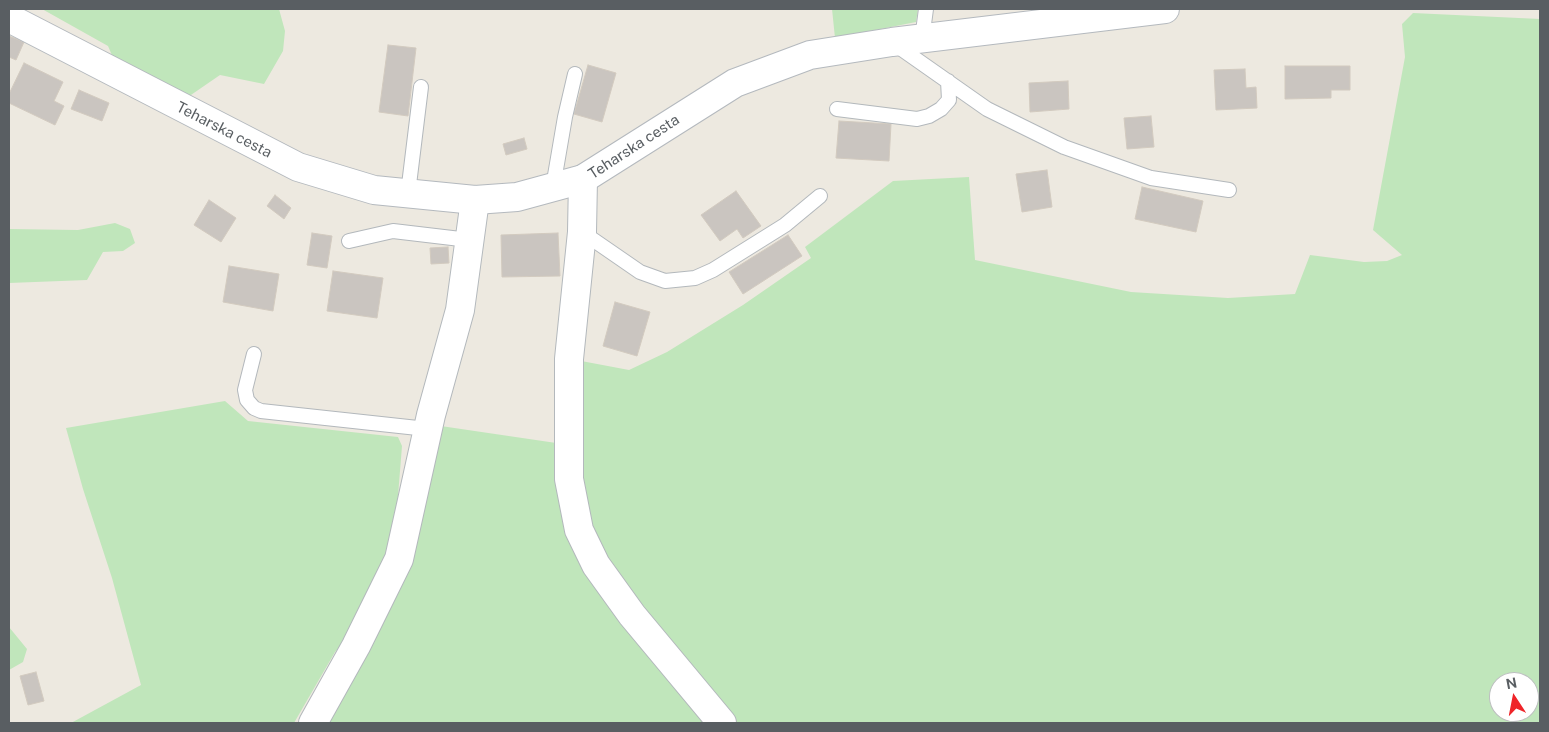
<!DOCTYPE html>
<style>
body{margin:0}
#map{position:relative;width:1549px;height:732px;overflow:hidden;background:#ede9e0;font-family:"Public Sans",sans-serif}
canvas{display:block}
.frame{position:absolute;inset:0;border:10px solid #595e62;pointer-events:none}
.north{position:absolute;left:1489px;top:672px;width:50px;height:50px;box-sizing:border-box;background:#fff;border:1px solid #bdbfc0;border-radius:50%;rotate:349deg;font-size:14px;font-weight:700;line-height:20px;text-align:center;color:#595e62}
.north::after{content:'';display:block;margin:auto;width:18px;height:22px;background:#ef2429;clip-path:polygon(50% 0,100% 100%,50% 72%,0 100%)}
</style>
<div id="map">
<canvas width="1549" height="732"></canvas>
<div class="frame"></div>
<div class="north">N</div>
</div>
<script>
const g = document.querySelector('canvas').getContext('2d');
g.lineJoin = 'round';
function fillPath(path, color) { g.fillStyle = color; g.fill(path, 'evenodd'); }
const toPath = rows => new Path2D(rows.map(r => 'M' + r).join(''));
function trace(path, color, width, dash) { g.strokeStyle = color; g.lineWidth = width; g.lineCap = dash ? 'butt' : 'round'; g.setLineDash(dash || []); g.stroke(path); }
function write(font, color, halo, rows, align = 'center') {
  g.font = font + ' "Public Sans",sans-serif'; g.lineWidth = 5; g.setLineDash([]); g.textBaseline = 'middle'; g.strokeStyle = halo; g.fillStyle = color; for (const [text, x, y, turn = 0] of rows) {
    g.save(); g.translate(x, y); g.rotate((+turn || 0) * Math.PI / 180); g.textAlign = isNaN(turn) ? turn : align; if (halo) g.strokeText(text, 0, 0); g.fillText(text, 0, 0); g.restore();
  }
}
fillPath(toPath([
 [42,9,279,9,285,31,283,51,264,84,220,75,188,97,114,60,108,46],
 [832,9,918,9,916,22,835,38],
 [1413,13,1540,19,1540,723,728,723,583,526,576,360,629,370,667,352,743,305,811,258,805,247,893,181,969,177,975,260,1131,292,1228,298,1295,294,1310,255,1364,262,1387,261,1402,255,1373,230,1405,57,1402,24],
 [1499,682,1529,682,1529,712,1499,712],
 [115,223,130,229,135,243,123,251,103,252,87,280,9,283,9,229,78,230],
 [225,401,248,421,398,437,402,446,396,521,389,553,348,638,335,652,294,723,71,723,141,685,112,578,83,489,66,428],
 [434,425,563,444,570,521,712,723,323,723,361,655],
 [9,627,27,649,23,662,9,670]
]), '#c0e6bb');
const building = toPath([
 [9,36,24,42,16,60,9,57,9,36],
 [388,45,416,48,408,116,379,112,388,45],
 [24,63,63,82,54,101,64,106,55,125,9,103,9,94,24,63],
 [588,65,616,73,602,122,574,114,588,65],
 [1285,66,1350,66,1350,90,1331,90,1331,98,1285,99,1285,66],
 [1245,69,1246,88,1256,87,1257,108,1216,110,1214,70,1245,69],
 [1068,81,1069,109,1030,112,1029,83,1068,81],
 [79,90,109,103,102,121,71,109,79,90],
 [1151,116,1154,147,1127,149,1124,118,1151,116],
 [839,121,891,124,889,161,836,158,839,121],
 [524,138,527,149,506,155,503,144,524,138],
 [1047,170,1052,207,1022,212,1016,174,1047,170],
 [1142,187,1203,201,1196,232,1135,219,1142,187],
 [736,191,761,226,743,238,737,229,720,241,701,215,736,191],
 [275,195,291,208,284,219,267,206,275,195],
 [209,200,236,218,221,242,194,225,209,200],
 [312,233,332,236,327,268,307,265,312,233],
 [558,233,560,276,502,277,501,235,558,233],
 [788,235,802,256,743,294,729,272,788,235],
 [448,247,449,263,431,264,430,248,448,247],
 [229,266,279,274,273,311,223,302,229,266],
 [333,271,383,278,377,318,327,311,333,271],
 [615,302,650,312,637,356,603,346,615,302],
 [36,672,44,701,28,705,20,676,36,672]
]);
fillPath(building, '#cac5c0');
trace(building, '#d2cabf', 1);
const lane = toPath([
 [922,39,926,9],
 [893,43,987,109,1064,147,1151,178,1229,190],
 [837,109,917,119,929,116,941,109,949,100,948,81],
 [553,187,565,117,575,74],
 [408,193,421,87],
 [582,232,640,272,665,281,695,278,713,270,785,225,820,196],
 [349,241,393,231,469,240],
 [254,354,245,390,247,400,254,408,261,411,427,429]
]);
const street = toPath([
 [583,179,582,232,569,359,569,479,579,530,596,565,632,615,722,723],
 [313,723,356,646,399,559,431,415,460,310,475,200]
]);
const secondary = toPath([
 [9,18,298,167,374,190,475,200,517,197,583,179,735,83,810,55,892,42,1165,9]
]);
trace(lane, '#b3b8bc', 16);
trace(street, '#b3b8bc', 30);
trace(secondary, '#b4b9be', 30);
trace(lane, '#fff', 14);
trace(street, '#fff', 28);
trace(secondary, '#fff', 28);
write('15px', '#595e62', '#fff', [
 ["Teharska cesta",224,130,27],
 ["Teharska cesta",634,147,-33]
]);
</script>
